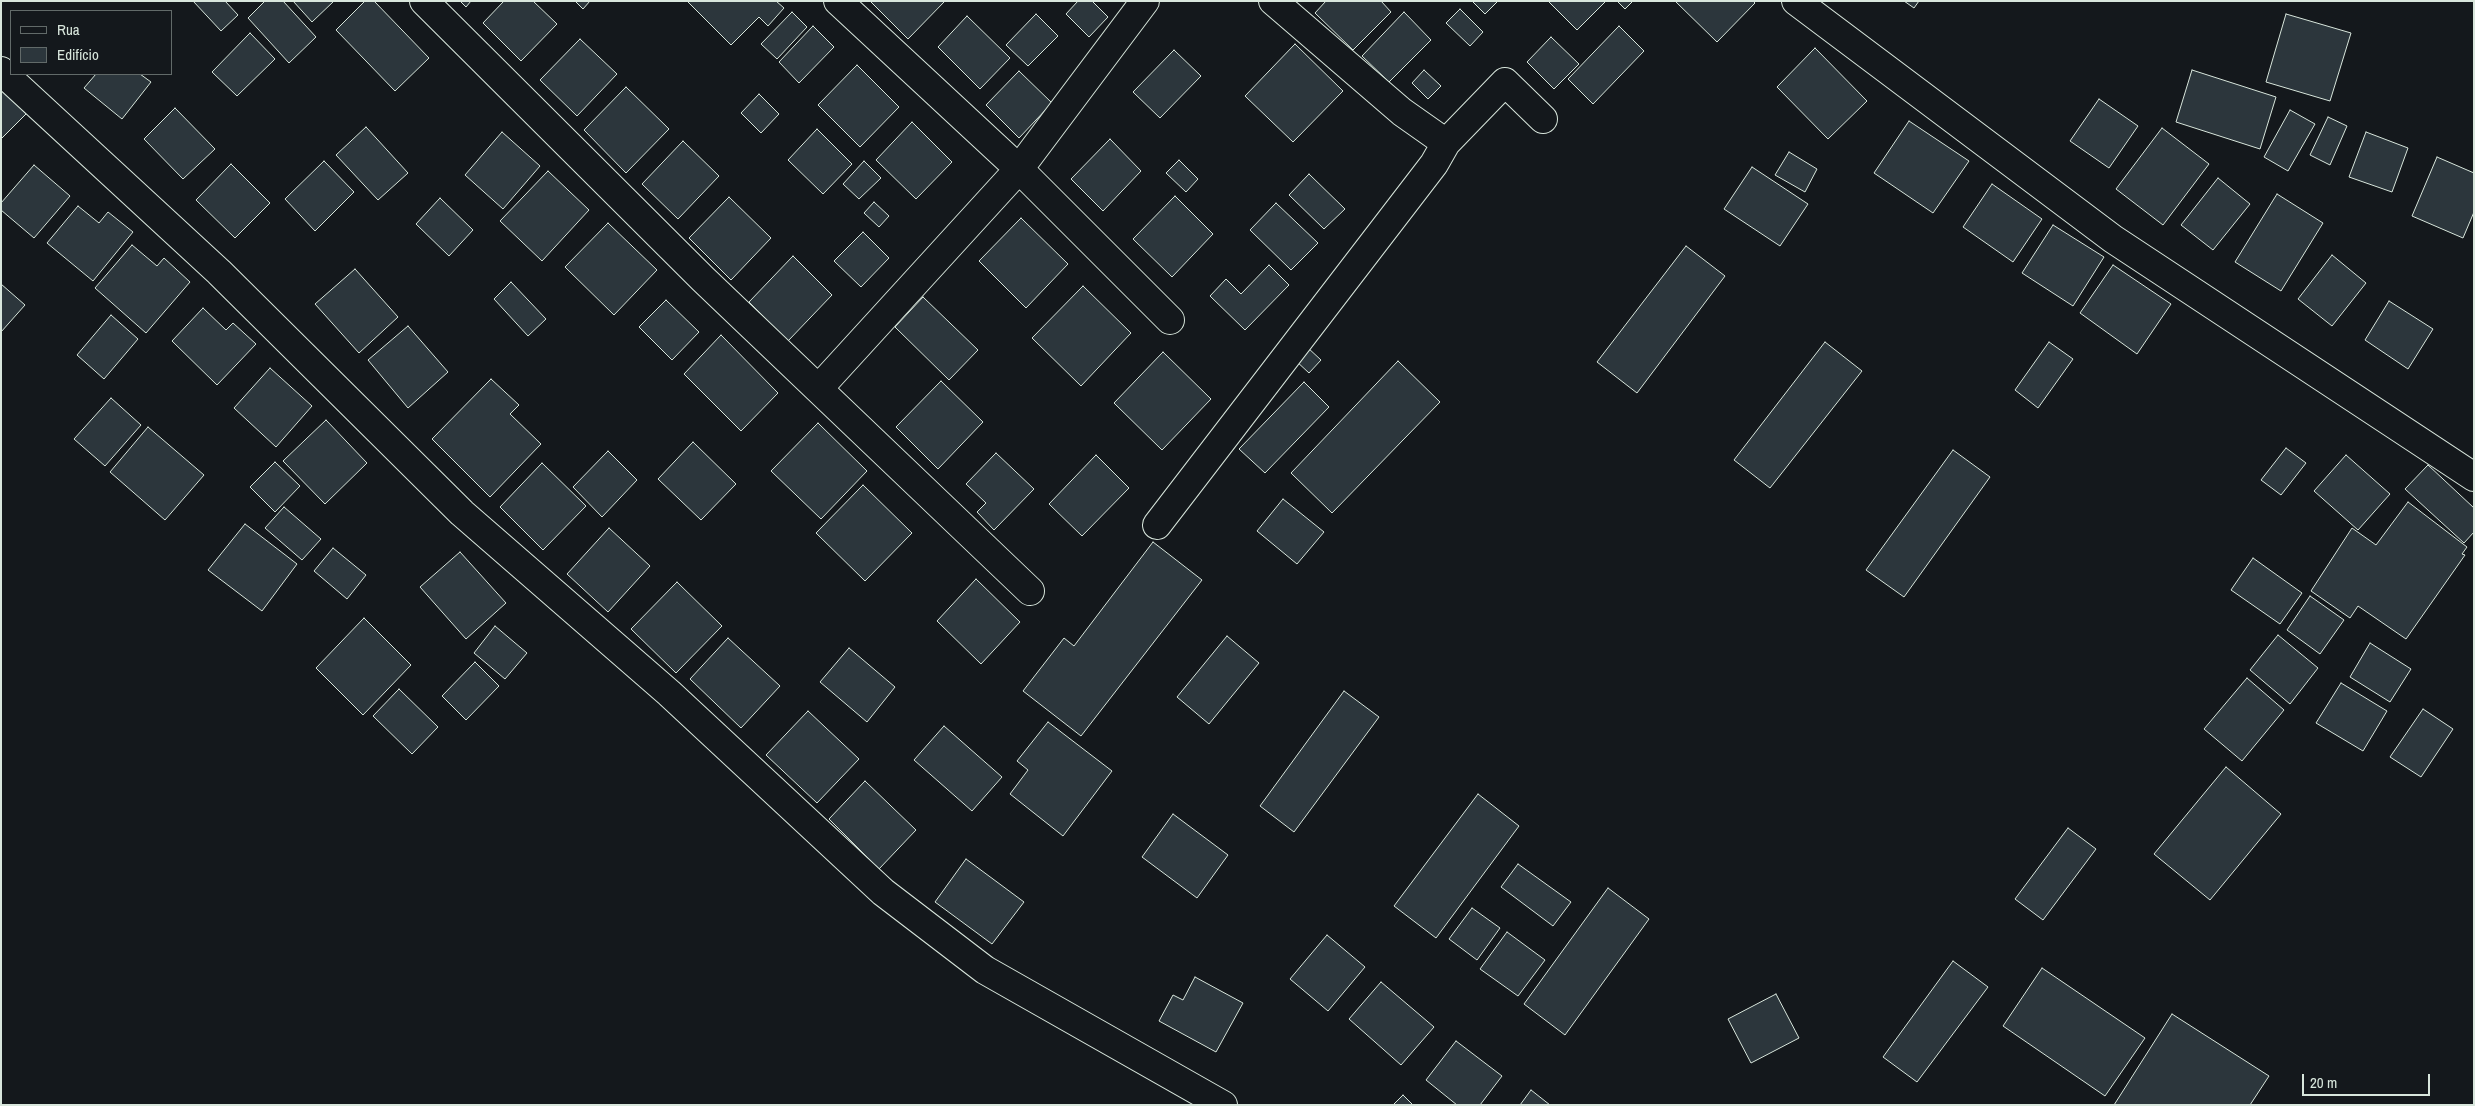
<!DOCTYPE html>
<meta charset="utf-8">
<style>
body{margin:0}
#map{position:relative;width:2475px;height:1106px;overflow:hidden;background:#14181c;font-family:"Archivo Narrow",sans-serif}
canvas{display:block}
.frame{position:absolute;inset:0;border:2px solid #d8e6dc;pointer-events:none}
.legend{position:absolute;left:10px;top:10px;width:162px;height:65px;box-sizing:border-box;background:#14181c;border:1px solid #626a69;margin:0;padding:6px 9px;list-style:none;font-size:15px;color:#d8e6dc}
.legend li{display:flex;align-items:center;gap:10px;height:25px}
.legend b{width:25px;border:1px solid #626a69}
.scale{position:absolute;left:2302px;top:1074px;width:128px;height:22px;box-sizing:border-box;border:2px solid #d8e6dc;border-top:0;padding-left:6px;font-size:15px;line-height:18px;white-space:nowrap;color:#d8e6dc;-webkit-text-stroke:4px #14181c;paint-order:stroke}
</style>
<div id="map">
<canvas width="2475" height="1106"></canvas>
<div class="frame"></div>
<ul class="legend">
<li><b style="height:6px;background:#14181c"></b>Rua</li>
<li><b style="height:14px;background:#2c363c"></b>Edifício</li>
</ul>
<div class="scale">20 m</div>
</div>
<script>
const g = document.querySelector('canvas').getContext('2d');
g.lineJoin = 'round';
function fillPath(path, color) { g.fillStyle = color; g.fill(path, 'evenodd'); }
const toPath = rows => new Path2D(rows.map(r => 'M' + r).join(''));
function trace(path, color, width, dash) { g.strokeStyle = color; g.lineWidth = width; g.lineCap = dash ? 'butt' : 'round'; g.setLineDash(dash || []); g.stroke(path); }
const building = toPath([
 [193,1,225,1,238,15,221,31,193,1],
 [265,1,283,1,316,37,289,63,248,18,265,1],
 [293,1,334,1,312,22,293,1],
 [365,1,374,1,429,58,395,91,336,30,365,1],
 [460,1,471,1,466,7,460,1],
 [504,1,533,1,557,24,521,61,483,23,504,1],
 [575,1,590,1,583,9,575,1],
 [687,1,776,1,784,8,768,26,759,17,731,45,687,1],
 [870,1,945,1,908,39,870,1],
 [1078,1,1092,1,1108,17,1089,37,1066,14,1078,1],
 [1326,1,1381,1,1391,12,1353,50,1315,13,1326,1],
 [1472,1,1498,1,1485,14,1472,1],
 [1548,1,1604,1,1605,2,1577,30,1548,1],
 [1617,1,1633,1,1625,9,1617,1],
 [1675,1,1753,1,1755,3,1717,42,1675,1],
 [1904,1,1919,1,1914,8,1904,1],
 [1460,9,1483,32,1470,46,1446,23,1460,9],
 [792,12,807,27,777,59,761,44,792,12],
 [1404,12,1431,40,1389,82,1362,56,1404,12],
 [1036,14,1058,36,1028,66,1006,45,1036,14],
 [2286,14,2351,33,2330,101,2266,82,2286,14],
 [967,16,1010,58,980,89,938,47,967,16],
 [813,26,834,47,799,83,779,62,813,26],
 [1619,26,1644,51,1593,104,1568,79,1619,26],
 [250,33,275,59,237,96,212,72,250,33],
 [1551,37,1579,64,1554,89,1527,62,1551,37],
 [580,39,617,74,577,116,540,80,580,39],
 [1295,44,1343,91,1293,142,1245,96,1295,44],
 [1815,48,1867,101,1828,139,1777,87,1815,48],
 [1174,50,1201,76,1160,118,1133,92,1174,50],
 [857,65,899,107,860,147,818,105,857,65],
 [1424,70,1441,86,1428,99,1412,83,1424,70],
 [2192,70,2276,97,2260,149,2176,122,2192,70],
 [1019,71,1052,103,1019,138,986,105,1019,71],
 [96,74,140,74,151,82,122,119,84,88,96,74],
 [626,87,669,129,626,173,584,130,626,87],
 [1,89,26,114,1,139,1,89],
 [759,94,779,114,761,133,741,113,759,94],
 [2099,99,2138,126,2109,168,2070,141,2099,99],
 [175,108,215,149,183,179,144,139,175,108],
 [2290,110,2315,124,2288,171,2264,157,2290,110],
 [2328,117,2347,126,2330,165,2310,155,2328,117],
 [1909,121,1969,161,1933,213,1874,173,1909,121],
 [912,122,952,162,916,199,876,160,912,122],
 [366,127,408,173,378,200,336,155,366,127],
 [2162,128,2209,164,2163,225,2116,189,2162,128],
 [817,129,852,164,823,194,788,160,817,129],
 [502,132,540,166,503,209,465,175,502,132],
 [2366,132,2408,148,2392,192,2349,177,2366,132],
 [1110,139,1141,171,1103,211,1071,179,1110,139],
 [683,141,719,176,678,219,642,184,683,141],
 [1789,152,1817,169,1805,192,1775,175,1789,152],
 [2437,157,2474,173,2474,212,2463,238,2412,216,2437,157],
 [1179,160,1198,179,1186,192,1166,173,1179,160],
 [324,161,354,192,315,231,285,199,324,161],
 [864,161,881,178,859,199,843,184,864,161],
 [231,164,270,203,235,238,196,200,231,164],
 [34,165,70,196,34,238,1,210,1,203,34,165],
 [1752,167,1808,204,1780,246,1724,209,1752,167],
 [548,171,589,210,542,261,500,221,548,171],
 [1309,174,1345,209,1324,229,1289,195,1309,174],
 [2218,178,2250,204,2213,250,2181,225,2218,178],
 [1992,184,2042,219,2013,262,1963,227,1992,184],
 [2277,194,2323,223,2281,291,2235,262,2277,194],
 [1175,196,1213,234,1172,277,1133,239,1175,196],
 [729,197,771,238,731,280,689,238,729,197],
 [440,198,473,230,449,256,416,224,440,198],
 [874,202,889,216,879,227,864,213,874,202],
 [1276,203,1318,243,1291,270,1250,230,1276,203],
 [78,206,99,223,108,212,133,232,93,281,47,243,78,206],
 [1021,218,1068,264,1026,308,979,261,1021,218],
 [608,223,657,270,614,315,565,267,608,223],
 [2053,225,2104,257,2073,306,2022,273,2053,225],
 [863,232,889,258,861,287,834,261,863,232],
 [132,245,157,266,164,258,190,282,146,333,95,288,132,245],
 [1686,246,1725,276,1637,393,1597,362,1686,246],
 [2332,255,2366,283,2332,326,2298,299,2332,255],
 [793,256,832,295,788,341,749,302,793,256],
 [1269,265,1289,285,1245,330,1210,296,1226,279,1241,294,1269,265],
 [2113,265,2171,304,2137,354,2080,313,2113,265],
 [355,269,398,317,359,353,315,304,355,269],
 [511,282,546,319,528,336,494,299,511,282],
 [1,284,25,305,1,332,1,284],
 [1083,286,1131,333,1081,386,1032,338,1083,286],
 [923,297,978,350,949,380,895,327,923,297],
 [666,300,699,332,672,360,639,327,666,300],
 [2389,301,2433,329,2408,369,2365,340,2389,301],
 [203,308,226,330,233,323,256,344,217,385,172,341,203,308],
 [111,315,138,339,104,379,77,355,111,315],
 [408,326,448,372,408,408,368,360,408,326],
 [721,335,778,393,741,431,684,374,721,335],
 [1825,342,1862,371,1770,488,1734,460,1825,342],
 [2049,342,2073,359,2038,408,2015,390,2049,342],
 [1307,347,1321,360,1309,373,1295,360,1307,347],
 [1163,352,1211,399,1162,450,1114,403,1163,352],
 [1398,361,1440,402,1332,513,1291,473,1398,361],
 [270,368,312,406,276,447,234,408,270,368],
 [491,379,519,405,510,414,541,444,490,497,432,439,491,379],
 [941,381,983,422,938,469,896,427,941,381],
 [1304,382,1329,407,1265,473,1239,449,1304,382],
 [111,398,141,425,105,466,74,439,111,398],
 [326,420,367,463,325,504,283,461,326,420],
 [818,423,867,471,821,519,771,471,818,423],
 [148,427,204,475,165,520,110,472,148,427],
 [693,442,736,484,701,520,658,479,693,442],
 [2286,448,2306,463,2281,495,2261,480,2286,448],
 [1953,450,1990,477,1904,597,1866,570,1953,450],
 [608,451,637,480,602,517,573,487,608,451],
 [996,453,1034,489,994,530,977,512,986,503,966,484,996,453],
 [1096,455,1129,488,1082,536,1049,504,1096,455],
 [2346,455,2390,494,2358,530,2314,491,2346,455],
 [275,462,300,486,275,512,250,487,275,462],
 [542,463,586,506,543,550,500,507,542,463],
 [2428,465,2474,508,2474,532,2464,543,2405,489,2428,465],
 [863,485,912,533,865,581,816,533,863,485],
 [1283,499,1324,532,1297,564,1257,531,1283,499],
 [2408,502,2467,547,2462,554,2465,555,2406,639,2358,606,2350,618,2311,591,2352,528,2376,545,2408,502],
 [284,507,321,539,302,560,265,528,284,507],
 [245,524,297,564,262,611,208,570,245,524],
 [609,528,650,566,608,612,567,574,609,528],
 [1153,542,1202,580,1081,736,1023,691,1064,638,1074,646,1153,542],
 [333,548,366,575,347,599,314,571,333,548],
 [460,552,506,603,466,639,420,587,460,552],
 [2253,558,2302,593,2280,624,2231,590,2253,558],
 [976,579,1020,622,981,664,937,621,976,579],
 [677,582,722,626,676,673,631,629,677,582],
 [2310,596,2344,620,2320,654,2287,630,2310,596],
 [364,618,411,665,363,715,316,668,364,618],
 [495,626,527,653,505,679,474,653,495,626],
 [2278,635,2318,668,2290,704,2250,670,2278,635],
 [1227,636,1259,663,1209,724,1177,697,1227,636],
 [728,638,780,686,741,728,690,679,728,638],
 [2370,643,2411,669,2390,702,2350,677,2370,643],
 [849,648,895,687,867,722,820,682,849,648],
 [475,662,499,686,466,720,442,696,475,662],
 [2247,678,2284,710,2242,761,2204,729,2247,678],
 [2341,683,2387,711,2363,751,2316,723,2341,683],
 [399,689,438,727,412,754,373,716,399,689],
 [1344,691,1379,717,1294,832,1260,806,1344,691],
 [2423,709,2453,729,2421,777,2390,757,2423,709],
 [808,711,859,759,817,803,766,755,808,711],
 [1048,722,1112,771,1063,836,1010,794,1028,770,1017,761,1048,722],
 [944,726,1002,777,972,811,914,760,944,726],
 [2226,767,2281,814,2210,900,2154,854,2226,767],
 [865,781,916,830,879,869,829,819,865,781],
 [1478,794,1519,826,1436,938,1394,906,1478,794],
 [1173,814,1228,855,1197,898,1142,857,1173,814],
 [2068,828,2096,849,2043,920,2015,899,2068,828],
 [966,859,1024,902,992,944,935,902,966,859],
 [1518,864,1571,902,1553,926,1501,887,1518,864],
 [1608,888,1649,919,1565,1035,1524,1004,1608,888],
 [1472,908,1500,928,1477,960,1449,939,1472,908],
 [1507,932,1545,960,1518,996,1480,969,1507,932],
 [1327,935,1365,967,1328,1011,1290,979,1327,935],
 [1953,961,1988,987,1917,1082,1883,1057,1953,961],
 [2042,968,2145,1038,2105,1096,2003,1026,2042,968],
 [1195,977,1243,1003,1216,1052,1159,1021,1173,995,1183,1000,1195,977],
 [1381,982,1434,1027,1401,1065,1349,1019,1381,982],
 [1776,994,1799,1038,1751,1063,1728,1019,1776,994],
 [2172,1014,2269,1076,2250,1105,2114,1105,2172,1014],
 [1456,1041,1502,1076,1480,1105,1457,1105,1426,1080,1456,1041],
 [1531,1090,1550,1105,1520,1105,1531,1090],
 [1403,1095,1413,1105,1393,1105,1403,1095]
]);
fillPath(building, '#2c363c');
trace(building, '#d8e6dc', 1);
const minor = toPath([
 [424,1,703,279,1030,591],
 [838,1,1019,169,1170,320],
 [1273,1,1402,112,1446,143],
 [1796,1,2113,239,2474,477],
 [1,71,219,272,462,513,669,693,883,892,985,970,1223,1105],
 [819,388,1019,169,1145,1],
 [1157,525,1434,164,1446,143,1505,82,1543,119]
]);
trace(minor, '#d8e6dc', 30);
trace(minor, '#14181c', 28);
</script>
